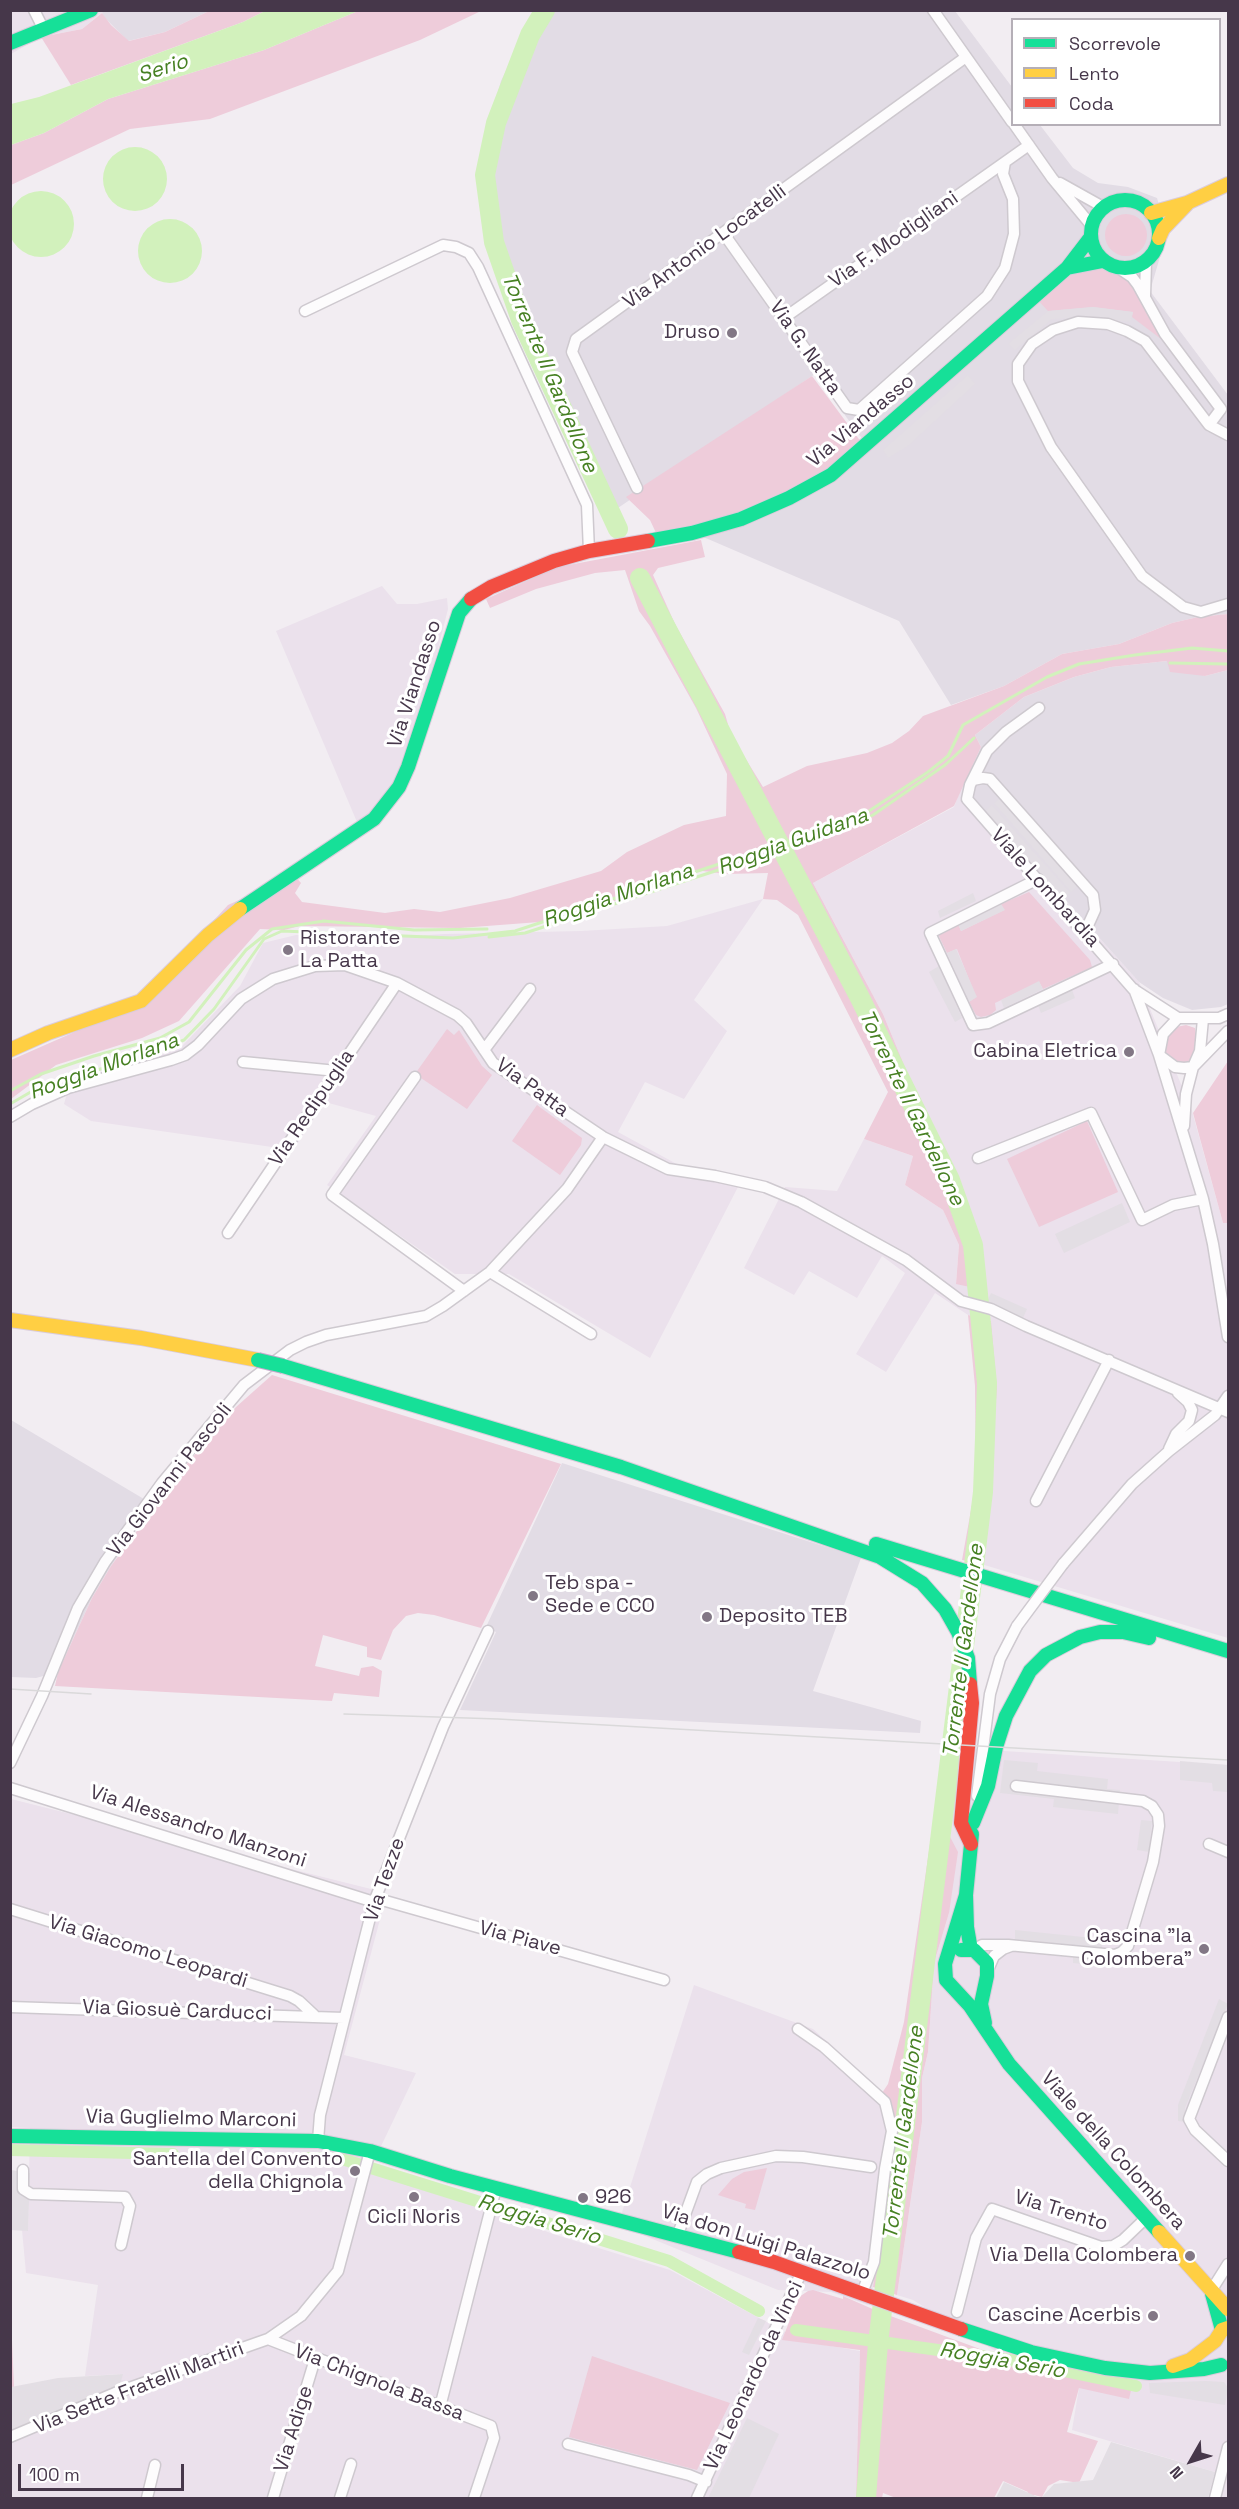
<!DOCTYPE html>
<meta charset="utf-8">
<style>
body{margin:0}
#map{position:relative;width:1239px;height:2509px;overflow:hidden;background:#f2edf2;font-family:"Space Grotesk",sans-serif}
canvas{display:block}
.frame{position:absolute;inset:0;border:12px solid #46374a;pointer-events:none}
.legend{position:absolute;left:1011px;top:18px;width:210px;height:108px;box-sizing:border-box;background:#fff;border:2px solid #b5afb7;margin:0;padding:8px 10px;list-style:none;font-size:18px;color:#46374a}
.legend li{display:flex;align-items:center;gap:12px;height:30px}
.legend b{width:30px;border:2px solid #b5afb7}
.north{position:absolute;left:1161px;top:2431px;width:60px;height:60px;-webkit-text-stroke:4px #fff;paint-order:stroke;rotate:231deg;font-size:16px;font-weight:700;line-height:24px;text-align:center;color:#46374a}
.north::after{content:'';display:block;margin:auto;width:21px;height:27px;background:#46374a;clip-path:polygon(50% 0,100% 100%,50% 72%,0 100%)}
.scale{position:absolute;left:18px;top:2464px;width:166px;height:27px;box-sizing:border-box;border:3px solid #46374a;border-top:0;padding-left:8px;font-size:18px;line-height:21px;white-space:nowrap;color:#46374a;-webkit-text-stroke:4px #fff;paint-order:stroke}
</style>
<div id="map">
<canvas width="1239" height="2509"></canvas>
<div class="frame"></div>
<ul class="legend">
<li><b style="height:8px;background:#16e098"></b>Scorrevole</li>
<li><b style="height:8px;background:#ffcf43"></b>Lento</li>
<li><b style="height:8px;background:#f24e42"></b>Coda</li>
</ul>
<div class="north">N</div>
<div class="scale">100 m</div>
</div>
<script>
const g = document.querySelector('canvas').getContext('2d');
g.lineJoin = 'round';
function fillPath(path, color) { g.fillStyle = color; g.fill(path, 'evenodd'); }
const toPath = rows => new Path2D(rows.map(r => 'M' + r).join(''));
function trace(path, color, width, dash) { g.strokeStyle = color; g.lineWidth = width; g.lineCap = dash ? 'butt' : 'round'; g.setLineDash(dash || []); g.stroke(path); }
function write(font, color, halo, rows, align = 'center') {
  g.font = font + ' "Space Grotesk",sans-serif'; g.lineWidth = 6; g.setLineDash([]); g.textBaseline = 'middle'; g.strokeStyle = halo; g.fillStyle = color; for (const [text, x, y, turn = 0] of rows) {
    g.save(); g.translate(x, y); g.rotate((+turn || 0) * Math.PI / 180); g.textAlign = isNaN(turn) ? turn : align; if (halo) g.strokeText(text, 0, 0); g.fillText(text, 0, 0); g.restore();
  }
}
fillPath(toPath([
 [11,11,104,11,82,29,41,37,11,54],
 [382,586,397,604,417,604,447,598,448,609,415,740,382,805,357,822,276,631],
 [962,785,1139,982,1192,1111,1223,1223,1228,1223,1228,1638,981,1564,992,1441,991,1321,968,1315,935,1293,886,1372,856,1354,905,1273,882,1256,857,1298,809,1271,794,1295,744,1268,785,1187,837,1191,864,1139,913,1156,905,1185,943,1210,959,1245,956,1283,984,1290,972,1229,883,1014,813,883,954,807],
 [763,899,694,1000,727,1031,684,1099,645,1082,618,1132,684,1168,739,1185,650,1358,509,1274,455,1274,327,1185,376,1116,325,1102,293,1150,91,1121,64,1104,70,1083,159,1056,183,1045,240,986,263,943,296,935,367,939,445,934,581,931,667,926],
 [956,1748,1228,1765,1228,2498,1208,2498,1215,2472,1072,2430,1082,2370,997,2352,913,2300,897,2295,922,2122,922,2078,928,2052,934,1963,949,1913,948,1833],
 [11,1799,387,1893,344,2055,416,2073,373,2163,553,2234,670,2270,802,2341,860,2351,856,2498,11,2498,11,2430,120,2385,122,2374,85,2376,98,2285,26,2273,22,2230,28,2231,30,2128,10,2127],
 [694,1985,813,2029,882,2093,893,2124,873,2287,868,2305,831,2292,778,2290,618,2225]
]), '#ebe1ec');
fillPath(toPath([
 [104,10,209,11,165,32,128,41,105,18,102,13],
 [535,11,955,11,1012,87,1012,124,1040,125,1073,168,1098,183,1128,187,1157,198,1167,233,1150,291,1228,395,1228,614,1198,617,1172,623,1119,644,1062,654,1004,686,951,705,899,621,687,530,863,440,815,374,615,510,526,334,501,270,483,191,483,145,501,81],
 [1167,661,1205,676,1228,670,1228,1004,1221,1007,1192,1010,1163,998,1139,982,962,785,981,747,975,735,1024,697,1074,677,1111,667],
 [11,1420,154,1505,111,1566,92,1598,58,1672,36,1678,11,1677],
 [562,1463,861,1558,813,1691,921,1721,920,1733,460,1710,496,1632,486,1627]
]), '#e2dce5');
fillPath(toPath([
 [209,11,265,11,243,22,71,85,41,37,82,29,102,13,111,25,129,41,165,32],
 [358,11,481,11,420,40,210,119,130,129,11,185,11,145,44,133,108,99,264,50],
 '1105 235a21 21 0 1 1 42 0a21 21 0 1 1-42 0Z',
 [1106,267,1125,273,1161,339,1132,317,1133,312,1093,307,1048,311,1036,298,1070,274],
 [812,376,864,446,842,463,751,512,657,535,650,520,626,497],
 [701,540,705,557,658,568,653,575,675,624,725,714,731,735,763,787,807,766,867,753,892,743,909,731,923,716,1004,686,1062,654,1119,644,1172,623,1198,617,1228,614,1228,670,1205,676,1170,672,1167,661,1111,667,1074,677,1024,697,975,735,981,747,954,806,813,883,883,1014,972,1229,984,1290,956,1284,959,1245,943,1210,905,1185,913,1156,864,1139,888,1092,798,915,777,900,763,899,768,873,726,874,695,870,566,920,460,928,300,926,284,930,260,929,179,1021,142,1038,56,1065,11,1099,11,1060,86,1027,152,987,228,905,294,875,301,883,295,893,302,902,385,913,414,909,440,912,510,898,601,871,627,852,684,825,726,816,727,774,696,708,650,626,639,611,625,570,595,573,536,589,490,608,486,599,558,567],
 [1029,892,1090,960,1092,967,1043,989,1039,982,995,1003,996,1010,990,1015,981,1017,976,1015,969,1002,976,997,957,949,947,953,938,934,958,924,961,931,1004,910,1001,904],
 [1186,1025,1195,1028,1197,1040,1190,1063,1180,1063,1165,1052,1167,1038,1176,1027],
 [447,1029,454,1035,459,1030,482,1066,492,1075,467,1109,415,1074],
 [1228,1061,1228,1223,1223,1223,1193,1113],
 [537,1105,582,1138,581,1145,560,1175,512,1141],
 [1087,1121,1118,1192,1039,1227,1007,1159],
 [968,1315,991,1321,997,1389,981,1564,962,1560,976,1482,975,1386],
 [272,1375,561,1464,481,1628,434,1615,418,1613,406,1616,393,1630,381,1660,367,1657,367,1647,323,1635,315,1666,359,1676,361,1668,373,1666,382,1671,379,1697,334,1693,332,1701,55,1686,58,1672,92,1598,111,1566,185,1466,236,1407],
 [944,1748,956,1748,948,1833,958,1852,949,1913,934,1963,928,2052,922,2078,922,2122,897,2295,873,2287,893,2124,882,2093,888,2084,904,2022],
 [767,2168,755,2210,745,2208,746,2204,718,2195,732,2179,744,2172],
 [813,2290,843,2299,843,2296,877,2311,988,2352,1133,2382,1129,2399,1079,2388,1067,2432,1098,2441,1079,2483,1060,2480,1048,2486,1042,2497,1034,2495,1032,2498,1025,2498,1028,2492,1003,2481,994,2498,896,2498,883,2493,882,2498,856,2498,860,2350,782,2340,799,2297,808,2291],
 [10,2293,14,2387,10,2387],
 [592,2356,730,2403,697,2470,569,2437]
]), '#eeccda');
fillPath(toPath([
 [1093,307,1133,312,1130,322,1093,317,1052,319,1015,350,1008,344,1048,311],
 [968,375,975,384,909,445,888,458,883,450],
 [1000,798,1078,886,1071,892,994,803],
 [992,805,1070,893,1063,899,985,811],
 [973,893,976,901,940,918,938,911],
 [1001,904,1005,910,961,931,958,924],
 [956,949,977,997,969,1002,947,953],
 [939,966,962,1018,955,1022,929,972],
 [1039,981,1043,989,1004,1008,1001,1000],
 [1072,990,1075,998,1041,1013,1038,1005],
 [1122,1203,1130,1222,1064,1253,1055,1234],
 [991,1293,1027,1309,1022,1320,986,1304],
 [1004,1760,1038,1763,1037,1771,1108,1779,1107,1789,1120,1790,1118,1814,1053,1807,1054,1799,1000,1793],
 [1180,1761,1228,1765,1228,1792,1213,1791,1212,1783,1180,1780],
 [1141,1820,1152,1821,1149,1852,1137,1850],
 [1015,1930,1103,1939,1102,1948,1015,1939],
 [1073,1956,1113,1960,1112,1967,1073,1963],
 [1219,1999,1228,2004,1185,2108,1185,2122,1178,2121,1178,2105],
 [11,2170,30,2173,28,2231,11,2230],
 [758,2318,766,2321,749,2355,742,2352],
 [123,2374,120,2385,11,2430,11,2387,58,2378],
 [1206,2381,1224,2382,1228,2388,1225,2405,1150,2393,1149,2383],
 [747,2418,779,2434,749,2498,708,2498],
 [1111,2442,1215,2472,1208,2498,1041,2498,1054,2484,1093,2480],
 [1004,2482,1040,2498,996,2498]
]), '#e3dee4');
fillPath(toPath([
 [265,11,358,11,264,50,108,99,44,133,11,145,11,104,39,97,243,22],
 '103 179a32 32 0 1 1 64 0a32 32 0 1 1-64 0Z',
 '8 224a33 33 0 1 1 66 0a33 33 0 1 1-66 0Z',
 '138 251a32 32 0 1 1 64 0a32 32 0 1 1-64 0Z'
]), '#d2f1bc');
trace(toPath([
 [1170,663,1228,664],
 [489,937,525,933,841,830,873,815,945,765,974,738],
 [10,1091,41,1074,94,1056,160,1038,189,1022,246,950,272,929,324,921,414,930,487,929],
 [10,1104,41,1086,125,1062,184,1040,214,1009,264,939,282,931,453,938,515,931,780,844,866,813,928,772,948,756,963,725,1047,677,1079,664,1135,655,1192,648,1228,651]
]), '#d2f1bc', 3);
trace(toPath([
 [10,2150,173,2154],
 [309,2158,342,2159,669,2261,759,2311],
 [796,2330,1016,2361,1136,2386]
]), '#d2f1bc', 12);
trace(toPath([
 [545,10,530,35,496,123,485,175,494,242,521,320,618,529],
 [640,578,859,996,950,1180,973,1245,987,1383,983,1492,878,2343,866,2498]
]), '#d2f1bc', 20);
const street = toPath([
 [34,10,43,28],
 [933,10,1012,122],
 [1014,124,1052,178,1091,225],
 [1060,183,1103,207],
 [724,234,847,408,859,410,987,296,1005,268,1014,234,1013,199,1003,174,1005,162,1029,145],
 [1120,269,1132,277,1138,285,1165,334,1221,409,1209,425],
 [1145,296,1146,262],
 [305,311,443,245,456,247,469,253,478,267,587,505,589,551],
 [784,318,1005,162],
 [1228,435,1209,425,1145,341,1127,331,1108,324,1078,322,1053,330,1032,344,1018,364,1018,381,1051,447,1142,576,1183,607,1201,612,1228,604],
 [637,488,572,352,576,339,966,57],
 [1039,708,1006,732,987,751,970,785,967,799,1133,989,1178,1018,1219,1018,1228,1014],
 [973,780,983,778,990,779,1093,895,1095,910,1085,932],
 [1038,879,930,933,973,1025,988,1023,1113,964],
 [1134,989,1159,1055,1203,1199,1213,1244,1228,1337],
 [1178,1018,1163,1034,1159,1055,1175,1067,1184,1068,1193,1067,1200,1051,1203,1019],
 [484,1050,530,989],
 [243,1062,337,1071],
 [415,1077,332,1195,464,1291],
 [10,1117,32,1104,68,1088,171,1060,185,1055,198,1045,241,999,273,979,315,966,345,965,397,983,457,1015,466,1023,493,1063,603,1137,668,1169,715,1176,765,1187,801,1202,906,1260,961,1301,991,1309,1026,1326,1228,1412],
 [1184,1126,1186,1094,1193,1067,1228,1031],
 [978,1158,1091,1113,1142,1220,1173,1205,1203,1199],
 [228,1233,397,983],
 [490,1272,591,1334],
 [1169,1449,1176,1434,1189,1421,1192,1410,1188,1402,1178,1393],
 [1036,1501,1109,1360],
 [1063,1564,1132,1484,1169,1451,1215,1415,1228,1396],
 [10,1763,42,1696,78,1608,105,1562,162,1483,244,1385,290,1350,306,1342,326,1335,426,1316,443,1306,490,1272,567,1189,603,1137],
 [10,1788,374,1902],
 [977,1796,990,1694,1000,1659,1017,1626],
 [1209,1844,1228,1852],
 [375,1898,664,1980],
 [10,1909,290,1996,299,2001,314,2015],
 [974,1950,982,1945,1008,1945,1115,1955,1122,1952,1128,1946,1153,1862,1159,1826,1158,1815,1152,1806,1143,1801,1016,1786],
 [988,1970,994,1956,1003,1949,1011,1946],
 [10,2007,344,2018],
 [1228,2017,1189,2119,1195,2130,1228,2161],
 [798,2029,824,2047,885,2102,892,2131,885,2169,874,2262,862,2293],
 [318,2141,320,2115,374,1902,443,1727,488,1631],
 [23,2170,23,2189,31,2194,125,2197,130,2206,121,2245],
 [678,2234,697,2182,707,2174,721,2168,776,2156,803,2157,871,2167],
 [1211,2291,1228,2264],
 [957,2312,976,2238,992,2209,1101,2247,1113,2246,1123,2240,1146,2218],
 [268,2339,491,2426,494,2438,474,2498],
 [440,2407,496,2188],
 [10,2437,115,2393,268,2339,301,2316,338,2271,370,2151],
 [568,2444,689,2475,706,2482],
 [147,2498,155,2465],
 [273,2498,315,2359],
 [340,2498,351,2464],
 [697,2498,802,2271],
 [1215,2498,1228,2447]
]);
const fast = toPath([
 [10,43,91,10],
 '1091 234a34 34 0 1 1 68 0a34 34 0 1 1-68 0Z',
 [1067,268,1103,261],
 [648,541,692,533,741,519,789,498,831,475,1067,268,1090,238],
 [240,909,374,819,399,787,408,767,459,613,471,599],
 [283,1366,621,1467,880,1557,922,1583,945,1609,958,1632,968,1658,970,1684],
 [876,1544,1228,1651],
 [973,1823,988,1786,996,1747,1006,1716,1030,1671,1046,1655,1080,1637,1100,1632,1123,1632,1149,1638],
 [966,1895,945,1964,946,1980,970,2006,1009,2064,1159,2232],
 [961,1950,974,1950,987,1963,987,1976,981,2004,985,2023],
 [971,1950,967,1927,966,1895,972,1834],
 [10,2136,318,2141,370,2151,450,2176,739,2252],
 [1212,2294,1222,2330],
 [961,2329,1031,2352,1105,2368,1150,2373,1204,2369,1221,2365]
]);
const slow = toPath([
 [1151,213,1187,203,1228,184],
 [1159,238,1163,229,1187,204],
 [10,1050,48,1033,141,1001,208,935,240,909],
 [10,1320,141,1338,258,1360],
 [1159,2232,1228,2309],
 [1173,2366,1190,2360,1215,2341,1222,2330,1228,2328]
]);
const jam = toPath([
 [471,599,491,587,554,561,589,551,648,541],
 [970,1684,972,1703,961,1823,971,1844],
 [739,2252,774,2262,961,2329]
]);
trace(street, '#cec9cf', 13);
trace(fast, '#daccdb', 16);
trace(slow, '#daccdb', 16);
trace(jam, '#daccdb', 16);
trace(street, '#fdfcfd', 10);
trace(fast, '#16e098', 14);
trace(slow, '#ffcf43', 14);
trace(jam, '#f24e42', 14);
trace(toPath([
 [10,1689,91,1694],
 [344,1714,498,1719,1228,1760]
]), '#dad9da', 1.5);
const streetBridge = toPath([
 [1017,1626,1063,1564]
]);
const fastBridge = toPath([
 [258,1360,283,1366]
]);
trace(streetBridge, '#cec9cf', 13, []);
trace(fastBridge, '#c5a7cb', 16, []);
trace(streetBridge, '#fdfcfd', 10);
trace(fastBridge, '#16e098', 14);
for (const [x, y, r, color] of [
 [732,333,6,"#827785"],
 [288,950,6,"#827785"],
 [1129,1052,6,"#827785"],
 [533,1596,6,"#827785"],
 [707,1617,6,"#827785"],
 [1204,1949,6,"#827785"],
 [355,2171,6,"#827785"],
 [414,2197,6,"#827785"],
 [583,2198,6,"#827785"],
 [1190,2256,6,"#827785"],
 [1153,2316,6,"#827785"]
]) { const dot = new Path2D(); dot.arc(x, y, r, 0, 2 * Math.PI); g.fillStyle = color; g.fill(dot); trace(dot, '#fff', 2); }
write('20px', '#46374a', '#fff', [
 ["Via F. Modigliani",894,240,-35],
 ["Via Antonio Locatelli",705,247,-36],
 ["Via G. Natta",805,348,55],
 ["Via Viandasso",861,421,-40],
 ["Via Viandasso",415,684,-72],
 ["Viale Lombardia",1045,888,48],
 ["Via Patta",532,1088,36],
 ["Via Redipuglia",312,1108,-56],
 ["Via Giovanni Pascoli",170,1480,-52],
 ["Via Alessandro Manzoni",198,1827,18],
 ["Via Tezze",385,1880,-71],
 ["Via Piave",520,1939,15],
 ["Via Giacomo Leopardi",148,1952,17],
 ["Via Giosuè Carducci",177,2011,2],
 ["Via Guglielmo Marconi",191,2119,1],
 ["Viale della Colombera",1113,2151,48],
 ["Via Trento",1061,2211,17],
 ["Via don Luigi Palazzolo",766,2243,17],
 ["Via Leonardo da Vinci",754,2376,-65],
 ["Via Chignola Bassa",379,2383,21],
 ["Via Sette Fratelli Martiri",139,2388,-21],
 ["Via Adige",294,2429,-73]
]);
write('20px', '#46374a', '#fff', [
 ["Druso",720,333],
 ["Ristorante",300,939,"left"],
 ["La Patta",300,962,"left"],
 ["Cabina Eletrica",1117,1052],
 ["Teb spa -",545,1584,"left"],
 ["Sede e CCO",545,1607,"left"],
 ["Deposito TEB",719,1617,"left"],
 ["Cascina \"la",1192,1937],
 ["Colombera\"",1192,1960],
 ["Santella del Convento",343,2160],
 ["della Chignola",343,2183],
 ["926",595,2198,"left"],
 ["Cicli Noris",414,2218,"center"],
 ["Via Della Colombera",1178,2256],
 ["Cascine Acerbis",1141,2316]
], 'right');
write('italic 21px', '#468022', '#fff', [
 ["Serio",163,69,-18],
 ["Torrente Il Gardellone",549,373,67],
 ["Roggia Guidana",793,842,-20],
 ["Roggia Morlana",618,896,-19],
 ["Roggia Morlana",104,1067,-20],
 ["Torrente Il Gardellone",911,1108,64],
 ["Torrente Il Gardellone",964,1651,-83],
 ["Torrente Il Gardellone",904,2133,-83],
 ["Roggia Serio",539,2220,17],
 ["Roggia Serio",1002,2361,10]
]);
</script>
